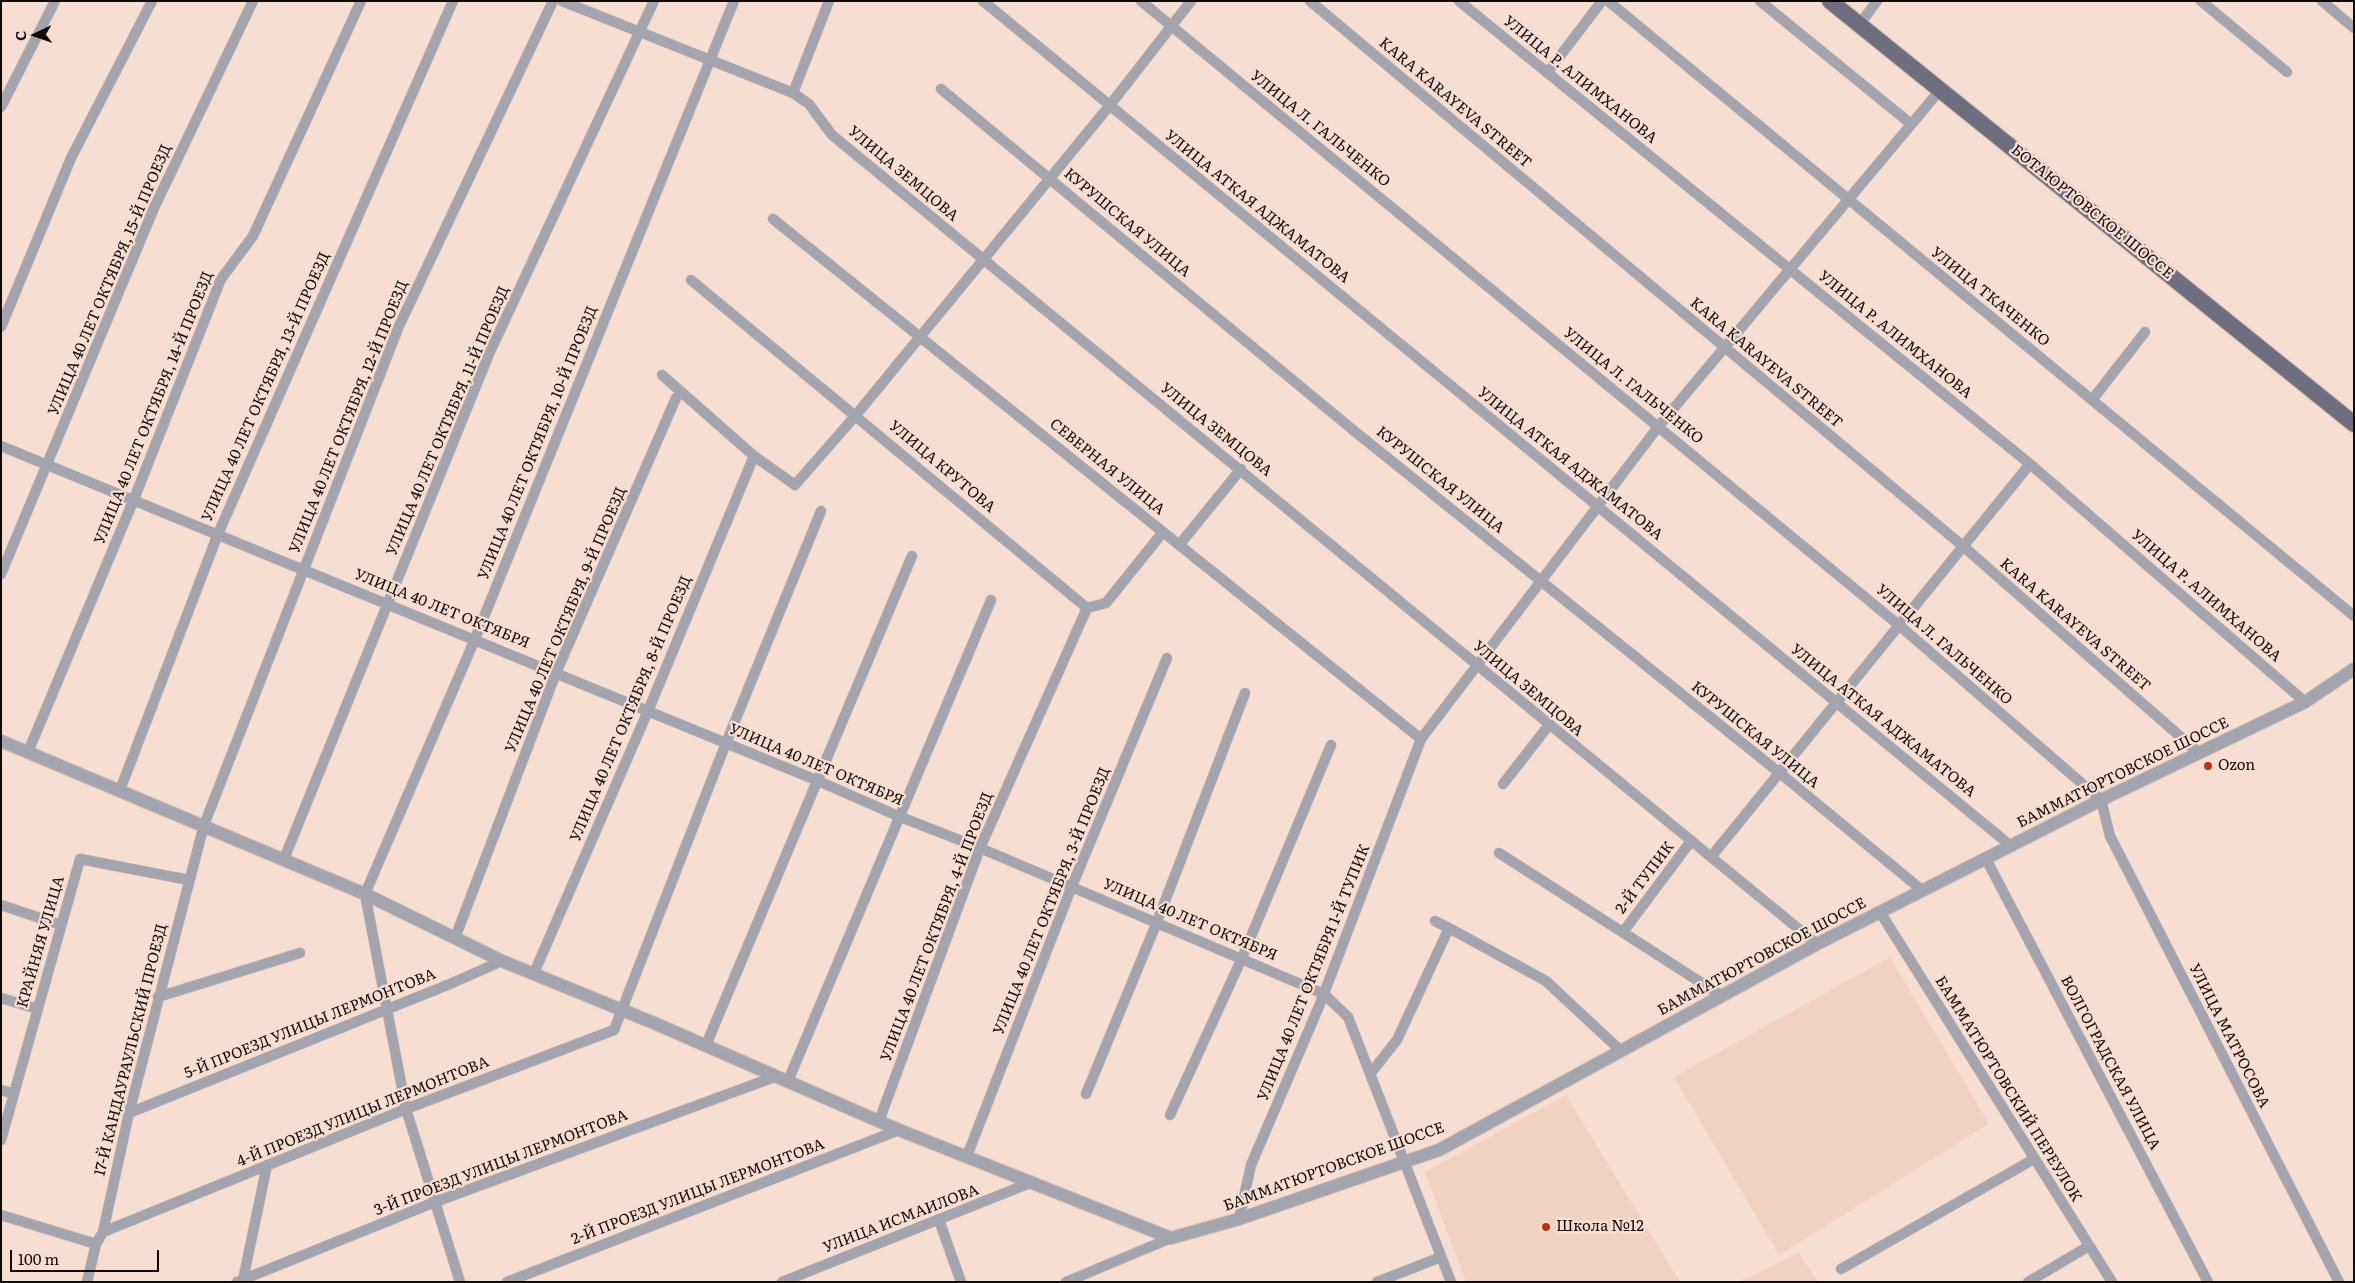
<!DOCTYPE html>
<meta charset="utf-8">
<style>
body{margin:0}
#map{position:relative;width:2355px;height:1283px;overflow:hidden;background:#f7ded3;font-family:Literata,serif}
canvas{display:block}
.frame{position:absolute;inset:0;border:2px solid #110a07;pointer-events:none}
.north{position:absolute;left:10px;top:10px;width:50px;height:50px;-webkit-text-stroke:4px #f7ded3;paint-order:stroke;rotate:267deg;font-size:14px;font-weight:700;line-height:20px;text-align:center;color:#110a07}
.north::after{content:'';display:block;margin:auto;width:18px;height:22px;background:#110a07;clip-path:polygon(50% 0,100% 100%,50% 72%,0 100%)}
.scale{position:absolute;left:10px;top:1250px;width:149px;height:22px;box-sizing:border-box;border:2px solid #110a07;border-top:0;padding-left:6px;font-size:15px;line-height:18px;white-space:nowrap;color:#110a07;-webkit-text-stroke:4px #f7ded3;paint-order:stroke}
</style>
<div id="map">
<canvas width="2355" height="1283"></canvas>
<div class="frame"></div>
<div class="north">С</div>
<div class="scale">100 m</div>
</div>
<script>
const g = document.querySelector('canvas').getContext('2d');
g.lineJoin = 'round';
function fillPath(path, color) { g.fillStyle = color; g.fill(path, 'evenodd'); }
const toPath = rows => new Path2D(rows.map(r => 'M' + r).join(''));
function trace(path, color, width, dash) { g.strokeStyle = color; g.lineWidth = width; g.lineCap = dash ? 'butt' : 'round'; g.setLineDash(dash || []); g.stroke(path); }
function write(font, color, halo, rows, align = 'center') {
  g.font = font + ' Literata,serif'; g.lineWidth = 4.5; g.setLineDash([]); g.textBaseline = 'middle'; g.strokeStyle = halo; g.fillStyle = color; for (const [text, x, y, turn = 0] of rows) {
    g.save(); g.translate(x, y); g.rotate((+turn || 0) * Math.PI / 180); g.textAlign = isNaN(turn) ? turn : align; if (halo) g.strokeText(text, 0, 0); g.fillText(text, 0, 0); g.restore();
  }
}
fillPath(toPath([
 [1890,957,1989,1124,1779,1255,1674,1077],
 [1566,1095,1680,1282,1466,1282,1425,1172],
 [1799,1253,1818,1282,1738,1282]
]), '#f1d1c2');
const minor = toPath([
 [562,1,793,93,809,104,832,135,1817,944],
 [983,1,2011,846],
 [1141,1,1900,626,2101,800,2110,836,2339,1282],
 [1310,1,1964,547,2199,753],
 [1459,1,2030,464,2305,702],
 [1608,1,2354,616],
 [1760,1,1911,124],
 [2201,1,2287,72],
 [2322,1,2354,28],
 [1859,25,1877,1],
 [1547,73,1602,1],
 [941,89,1353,430,1781,774,1923,891],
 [793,93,829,1],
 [1,107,55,1],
 [773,219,1421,739],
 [691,280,1087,608,1106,603,1163,532],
 [1,327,71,158,152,1],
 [662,375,754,456,795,485,856,415,1110,105,1191,1],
 [2092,400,2145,332],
 [1,446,816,780,898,816,980,848,1324,994,1348,1017,1451,1282],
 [1180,544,1241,469],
 [1,574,154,208,253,1],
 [28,752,134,499,221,279,253,236,361,1],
 [1503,784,1549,725],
 [120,790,218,534,453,1],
 [1499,853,1722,996],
 [1711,857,2030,464],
 [284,859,489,354,654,1],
 [1986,859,2208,1282],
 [1,905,61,925],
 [1880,912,2112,1282],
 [1449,928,1546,981,1621,1051],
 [1623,932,1691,841],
 [455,938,556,673,676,398],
 [534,973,648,711,754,456],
 [158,997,300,953],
 [1,998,38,1009],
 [706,1045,912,556],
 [1370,1074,1397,1040,1449,928,1435,921],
 [788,1081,991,600],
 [1,1090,14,1094],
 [1086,1094,1157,922,1245,693],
 [129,1113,450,984,502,961],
 [1170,1115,1242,958,1331,745],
 [879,1121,980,848,1087,608],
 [1,1140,80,859,189,880],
 [967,1156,1072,886,1167,658],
 [1,1215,96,1244],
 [1239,1219,1251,1165,1320,1004,1421,739,1658,427,1940,90],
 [939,1220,961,1282],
 [103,1232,406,1109,614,1030,726,743,821,511],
 [1841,1269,2034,1159],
 [243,1280,267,1165],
 [87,1282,96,1244,103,1232,129,1113,204,825,399,326,553,1],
 [237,1282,435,1202,777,1076],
 [460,1282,406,1109,365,894,475,639,734,1],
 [507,1282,899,1130],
 [782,1282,1030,1183],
 [1066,1282,1171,1238],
 [1377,1282,1441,1257],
 [2028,1282,2089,1246]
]);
const tertiary = toPath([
 [1,741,365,894,502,961,654,1023,899,1130,1171,1238,1239,1219,1439,1150,1817,944,2101,800,2305,702,2354,669]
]);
const primary = toPath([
 [1830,1,2354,424]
]);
trace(minor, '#d2bcb2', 11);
trace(tertiary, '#d2bcb2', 14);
trace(primary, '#d2bcb2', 18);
trace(minor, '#a3a4ae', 10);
trace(tertiary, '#a3a4ae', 12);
trace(primary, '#6e6e80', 16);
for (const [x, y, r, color] of [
 [2208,766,5,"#bd3210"],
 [1546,1227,5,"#bd3210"]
]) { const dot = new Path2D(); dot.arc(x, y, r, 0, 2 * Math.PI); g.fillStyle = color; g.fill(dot); trace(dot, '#f7ded3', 2); }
write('15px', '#110a07', '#f7ded3', [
 ["УЛИЦА Р. АЛИМХАНОВА",1580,80,39],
 ["KARA KARAYEVA STREET",1455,103,40],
 ["УЛИЦА Л. ГАЛЬЧЕНКО",1320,129,39],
 ["УЛИЦА ЗЕМЦОВА",903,174,40],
 ["УЛИЦА АТКАЯ АДЖАМАТОВА",1257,207,39],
 ["БОТАЮРТОВСКОЕ ШОССЕ",2092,212,39],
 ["КУРУШСКАЯ УЛИЦА",1127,223,40],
 ["УЛИЦА 40 ЛЕТ ОКТЯБРЯ, 15-Й ПРОЕЗД",110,280,-67],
 ["УЛИЦА ТКАЧЕНКО",1990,297,39],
 ["УЛИЦА Р. АЛИМХАНОВА",1895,335,39],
 ["KARA KARAYEVA STREET",1766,363,40],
 ["УЛИЦА Л. ГАЛЬЧЕНКО",1633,386,39],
 ["УЛИЦА 40 ЛЕТ ОКТЯБРЯ, 13-Й ПРОЕЗД",266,387,-66],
 ["УЛИЦА 40 ЛЕТ ОКТЯБРЯ, 14-Й ПРОЕЗД",154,408,-68],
 ["УЛИЦА 40 ЛЕТ ОКТЯБРЯ, 12-Й ПРОЕЗД",349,417,-68],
 ["УЛИЦА 40 ЛЕТ ОКТЯБРЯ, 11-Й ПРОЕЗД",448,421,-67],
 ["УЛИЦА ЗЕМЦОВА",1216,430,39],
 ["УЛИЦА 40 ЛЕТ ОКТЯБРЯ, 10-Й ПРОЕЗД",538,443,-68],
 ["УЛИЦА АТКАЯ АДЖАМАТОВА",1570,464,39],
 ["УЛИЦА КРУТОВА",942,467,40],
 ["СЕВЕРНАЯ УЛИЦА",1107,467,39],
 ["КУРУШСКАЯ УЛИЦА",1440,480,39],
 ["УЛИЦА Р. АЛИМХАНОВА",2206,596,41],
 ["УЛИЦА 40 ЛЕТ ОКТЯБРЯ",442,609,22],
 ["УЛИЦА 40 ЛЕТ ОКТЯБРЯ, 9-Й ПРОЕЗД",566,620,-67],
 ["KARA KARAYEVA STREET",2075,625,41],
 ["УЛИЦА Л. ГАЛЬЧЕНКО",1944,645,41],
 ["УЛИЦА ЗЕМЦОВА",1528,689,40],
 ["УЛИЦА 40 ЛЕТ ОКТЯБРЯ, 8-Й ПРОЕЗД",631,709,-67],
 ["УЛИЦА АТКАЯ АДЖАМАТОВА",1883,721,39],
 ["КУРУШСКАЯ УЛИЦА",1755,735,39],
 ["УЛИЦА 40 ЛЕТ ОКТЯБРЯ",816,765,23],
 ["БАММАТЮРТОВСКОЕ ШОССЕ",2123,773,-26],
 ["2-Й ТУПИК",1645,878,-53],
 ["УЛИЦА 40 ЛЕТ ОКТЯБРЯ, 3-Й ПРОЕЗД",1052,901,-68],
 ["УЛИЦА 40 ЛЕТ ОКТЯБРЯ",1190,920,23],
 ["УЛИЦА 40 ЛЕТ ОКТЯБРЯ, 4-Й ПРОЕЗД",937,927,-69],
 ["КРАЙНЯЯ УЛИЦА",41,942,-74],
 ["БАММАТЮРТОВСКОЕ ШОССЕ",1762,957,-28],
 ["УЛИЦА 40 ЛЕТ ОКТЯБРЯ 1-Й ТУПИК",1314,973,-68],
 ["5-Й ПРОЕЗД УЛИЦЫ ЛЕРМОНТОВА",310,1024,-22],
 ["УЛИЦА МАТРОСОВА",2229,1036,63],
 ["17-Й КАНДАУРАУЛЬСКИЙ ПРОЕЗД",131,1050,-76],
 ["ВОЛГОГРАДСКАЯ УЛИЦА",2110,1063,62],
 ["БАММАТЮРТОВСКИЙ ПЕРЕУЛОК",2008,1089,58],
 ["4-Й ПРОЕЗД УЛИЦЫ ЛЕРМОНТОВА",363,1112,-22],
 ["3-Й ПРОЕЗД УЛИЦЫ ЛЕРМОНТОВА",501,1163,-21],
 ["БАММАТЮРТОВСКОЕ ШОССЕ",1334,1167,-20],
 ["2-Й ПРОЕЗД УЛИЦЫ ЛЕРМОНТОВА",698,1192,-21],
 ["УЛИЦА ИСМАИЛОВА",901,1219,-21]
]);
write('15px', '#110a07', '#f7ded3', [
 ["Ozon",2218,766],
 ["Школа №12",1556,1227]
], 'left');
</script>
